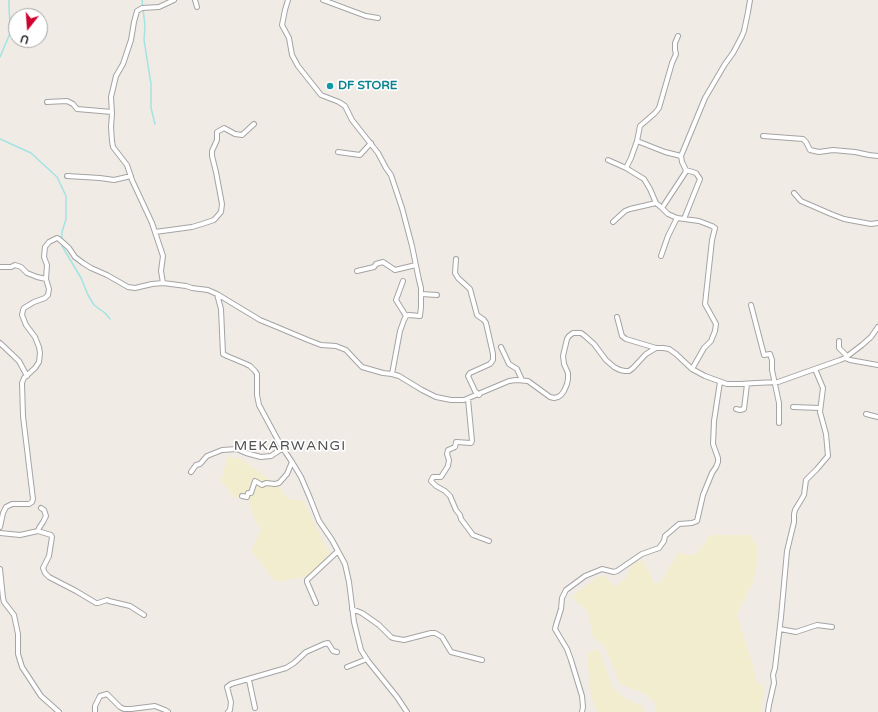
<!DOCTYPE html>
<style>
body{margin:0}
#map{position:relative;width:878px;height:712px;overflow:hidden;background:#f1ebe6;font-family:"Varela Round",sans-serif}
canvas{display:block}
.north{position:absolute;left:8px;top:8px;width:40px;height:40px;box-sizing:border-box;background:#fff;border:1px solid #a6a6a6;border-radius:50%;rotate:197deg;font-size:11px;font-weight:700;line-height:16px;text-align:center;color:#202020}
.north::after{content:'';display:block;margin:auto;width:14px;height:18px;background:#d0002e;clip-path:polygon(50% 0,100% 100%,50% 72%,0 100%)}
</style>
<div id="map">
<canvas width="878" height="712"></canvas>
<div class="north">U</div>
</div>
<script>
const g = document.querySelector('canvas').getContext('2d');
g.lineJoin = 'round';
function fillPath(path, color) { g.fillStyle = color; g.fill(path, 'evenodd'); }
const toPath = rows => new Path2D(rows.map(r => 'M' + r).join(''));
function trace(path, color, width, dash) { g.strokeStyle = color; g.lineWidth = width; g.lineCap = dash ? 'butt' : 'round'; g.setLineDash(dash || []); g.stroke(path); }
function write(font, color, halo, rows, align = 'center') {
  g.font = font + ' "Varela Round",sans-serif'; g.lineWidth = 3.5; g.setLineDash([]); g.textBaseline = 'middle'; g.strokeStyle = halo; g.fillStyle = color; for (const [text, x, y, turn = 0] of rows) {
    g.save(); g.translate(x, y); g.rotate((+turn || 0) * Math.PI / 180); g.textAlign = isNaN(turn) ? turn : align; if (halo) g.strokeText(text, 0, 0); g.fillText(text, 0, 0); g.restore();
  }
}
fillPath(toPath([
 [227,457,240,458,278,486,288,499,304,501,331,558,308,576,276,582,251,551,261,529,254,518,246,494,235,498,221,481],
 [709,535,750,535,758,546,757,565,753,582,737,614,754,670,757,683,764,685,761,712,656,712,655,703,646,694,620,684,605,647,593,637,588,611,571,597,599,576,607,577,614,587,626,578,632,564,640,560,645,563,654,583,660,583,678,553,695,555,704,544],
 [599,649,612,687,618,693,628,700,642,706,645,712,597,712,591,696,587,653]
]), '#f2edcf');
trace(toPath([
 [142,0,145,26,144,40,151,84,151,108,155,124],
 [0,57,11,31,9,10,9,0],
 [0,139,31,153,57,177,66,196,66,219,62,232,62,246,81,278,88,295,94,305,105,313,110,319]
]), '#a2e3e3', 1.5);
const minor = toPath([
 [195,0,197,7],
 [288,0,285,10,282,25,289,38,292,55,298,66,321,95,339,102,345,106,352,120,378,153,386,168,391,175,402,208,412,246,419,280,421,288,421,307,420,316,409,315,406,316,404,320,400,331,392,374],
 [323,0,366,16,378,18],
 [47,102,67,101,73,104,77,109,112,112],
 [763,136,803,139,806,142,810,150,819,152,833,150,855,152,869,155,878,156],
 [637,141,640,126,655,113,659,108,672,63,676,54,675,50,675,43,678,36],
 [338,152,360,155,371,143],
 [608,160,626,168,644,179,650,189,656,203],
 [626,168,631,158,637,141,665,152,681,156],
 [67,176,100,178,114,180,131,176],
 [794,193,801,201,831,214,844,219,871,224,878,223],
 [684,219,700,179,696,173,686,170],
 [613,222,625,211,630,209,656,203,662,208],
 [155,232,192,227,202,224,214,220,221,212,222,204,216,172,212,156,212,151,217,140,217,132,224,128,235,134,242,135,254,124],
 [661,256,668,236,677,218],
 [456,259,455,273,458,278,470,289,477,315,484,320,486,323,493,354,493,360,490,364,470,373,468,376,475,391,479,395],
 [0,267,11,267,15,265,21,267,27,273,37,277,46,279,47,265,44,257,45,247,49,242,57,238,59,239,69,248,75,257,83,263,91,268,107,275,128,287,135,288,152,284,163,283,186,286,192,288,208,290,217,294,221,309,223,354,227,356,246,364,250,366,255,371,257,374,257,395,259,405,280,444,292,462,301,477,310,498,319,521,332,540,345,564,349,582,354,622,361,650,368,661,397,697,407,712],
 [357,271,374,267,376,264,383,262,395,270,416,265],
 [403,281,396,300,406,316],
 [163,283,161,271,163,256,152,223,132,180,127,165,113,147,112,141,111,127,112,114,111,97,116,76,123,64,131,40,134,22,137,11,142,8,159,7,174,0],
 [217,294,260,320,277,327,308,340,321,345,336,346,346,350,362,367,383,373,392,374,399,376,422,390,436,397,451,400,464,400,509,381,516,380,528,381,550,397,554,398,558,397,561,395,564,391,567,384,568,379,568,373,564,364,563,356,567,339,569,336,573,333,581,333,585,336,594,344,606,360,614,367,620,370,625,371,629,371,633,368,646,354,656,348],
 [421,294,437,295],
 [751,305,764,355,770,354,772,360,772,370,779,403,779,423],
 [617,317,622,336,626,339,656,348,663,348,669,349,676,354,692,369,705,376,727,384,740,384,756,383,778,382,840,360,845,358,862,345,871,337,878,327],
 [839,341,839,348,847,356],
 [0,343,19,361,27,376],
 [501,347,509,364,517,369,522,380],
 [845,358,850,360,878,365],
 [692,369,704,348,711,341,715,331,716,324,705,304,712,240,715,228,712,226,699,221,677,218,668,214,662,208,685,173,686,170,682,162,681,156,705,98,725,64,733,53,742,36,744,31,748,12,750,0],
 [468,399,472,441,471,443,456,442,455,447,448,450,447,454,449,460,448,466,441,477,433,477,431,481,436,486,445,491,450,496,456,510,460,515,461,519,473,535,489,541],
 [793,407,820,408],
 [736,409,740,410,744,409,747,384],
 [866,414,878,417],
 [191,472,196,465,200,464,207,456,222,450,237,449,246,453,261,457,271,456,283,448],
 [242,496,247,497,248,493,251,493,255,481,262,485,266,483,275,484,279,483,287,474,292,462],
 [0,527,3,513,6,507,12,504,29,504,32,502,33,499,23,416,22,383,24,378,35,368,39,362,40,353,39,347,35,337,26,325,22,315,23,310,24,308,34,302,45,298,48,295,49,289,46,279],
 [38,531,39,528,43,522,46,516,44,510,41,508],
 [0,533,20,535,38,531,51,535,52,537,49,556,43,568,45,573,49,577,76,591,96,603,98,603,107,600,109,601,130,606,144,615],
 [0,569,3,598,4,602,14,615,18,634,18,654,22,667,41,696,59,712],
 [316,603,307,582,307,580,338,551],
 [352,609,362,613,379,625,391,637,393,638,404,640,431,633,435,633,442,637,451,652,482,660],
 [780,629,796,632,817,625,832,627],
 [347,667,367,659],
 [249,680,255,708],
 [95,712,95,706,100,696,107,694,120,707,124,709,131,709,155,706,165,710,168,712],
 [228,712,230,710,231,702,227,687,231,684,286,668,294,663,306,652,324,644,328,643,333,651,337,652],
 [582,712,583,707,582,696,571,660,567,649,555,629,556,625,561,609,562,598,566,590,585,576,602,569,614,572,617,571,642,554,659,548,664,541,665,536,679,524,692,523,697,521,703,495,712,473,716,467,718,462,718,458,713,444,714,421,720,382],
 [768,712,769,705,774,683,773,675,775,668,781,617,787,551,794,522,794,514,795,510,804,495,806,480,817,469,828,456,826,434,820,412,823,388,815,369]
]);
trace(minor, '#a4a4a4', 6);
trace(minor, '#fff', 4);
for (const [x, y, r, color] of [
 [330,86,4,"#0f9aa8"]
]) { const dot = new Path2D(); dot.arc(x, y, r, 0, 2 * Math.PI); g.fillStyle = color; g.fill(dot); trace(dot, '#fff', 1.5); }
write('bold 12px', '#0d838f', '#fff', [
 ["DF STORE",338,86]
], 'left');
g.letterSpacing = '1px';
write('14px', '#535353', '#fff', [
 ["MEKARWANGI",290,446]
]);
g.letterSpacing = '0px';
</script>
